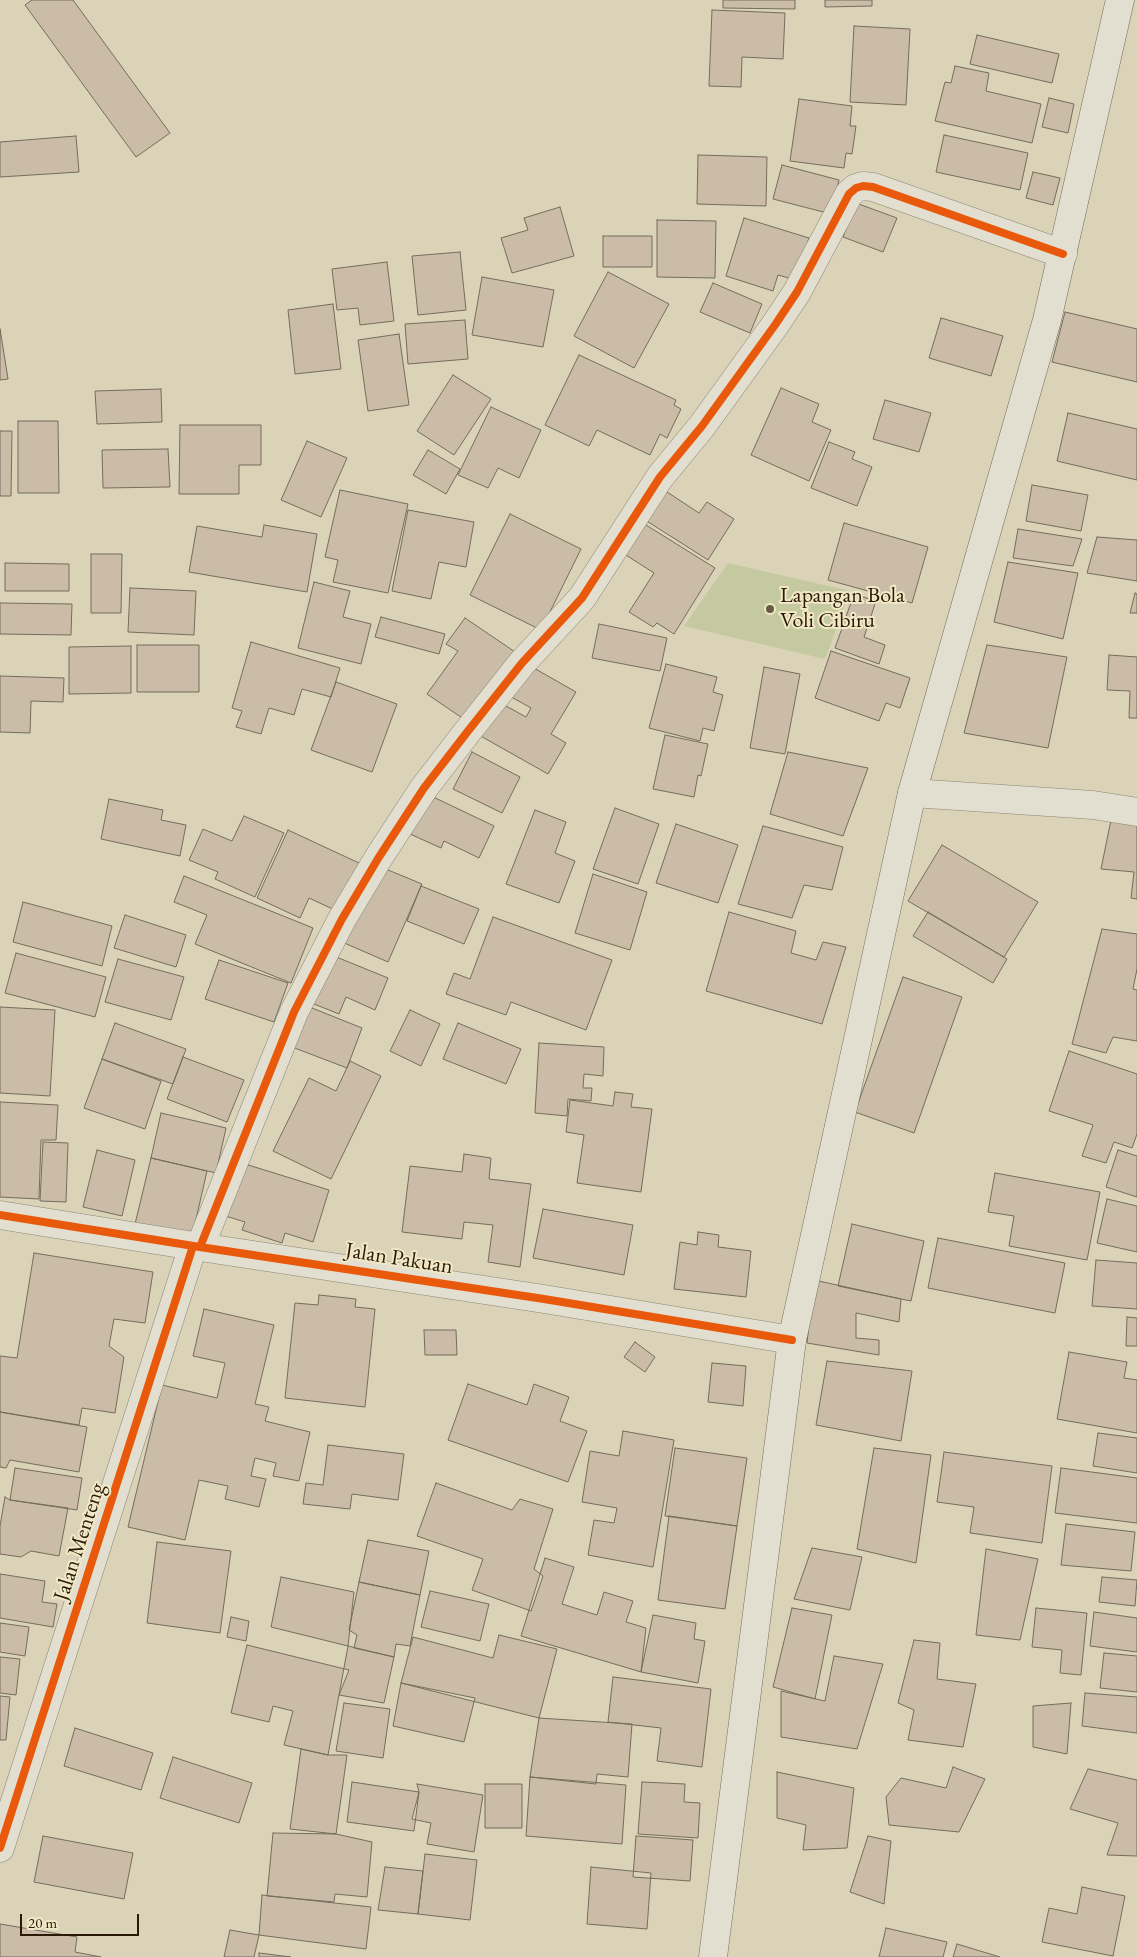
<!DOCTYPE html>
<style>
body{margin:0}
#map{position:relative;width:1137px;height:1957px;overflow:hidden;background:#dbd3b7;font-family:"EB Garamond",serif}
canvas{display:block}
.scale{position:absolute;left:20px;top:1914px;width:119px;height:22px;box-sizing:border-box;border:2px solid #2b1907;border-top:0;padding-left:6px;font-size:15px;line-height:18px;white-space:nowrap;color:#2b1907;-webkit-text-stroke:4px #f1e8c6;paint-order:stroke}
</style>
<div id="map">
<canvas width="1137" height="1957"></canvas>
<div class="scale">20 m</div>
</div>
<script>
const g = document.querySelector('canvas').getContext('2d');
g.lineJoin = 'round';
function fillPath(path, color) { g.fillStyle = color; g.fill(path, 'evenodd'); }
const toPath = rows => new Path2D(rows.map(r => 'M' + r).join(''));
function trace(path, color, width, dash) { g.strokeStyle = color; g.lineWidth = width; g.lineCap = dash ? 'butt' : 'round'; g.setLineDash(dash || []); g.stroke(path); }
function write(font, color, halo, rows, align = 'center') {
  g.font = font + ' "EB Garamond",serif'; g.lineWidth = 4; g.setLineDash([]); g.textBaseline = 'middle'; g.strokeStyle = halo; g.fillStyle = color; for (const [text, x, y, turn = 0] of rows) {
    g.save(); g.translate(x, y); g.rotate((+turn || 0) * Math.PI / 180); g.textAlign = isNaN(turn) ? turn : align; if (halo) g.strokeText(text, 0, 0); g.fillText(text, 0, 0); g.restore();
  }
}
fillPath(toPath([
 [728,563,850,591,825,659,684,626]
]), '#c4c99f');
const building = toPath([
 [32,0,73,0,170,133,136,157,25,5,32,0],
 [723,0,795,0,795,9,723,8,723,0],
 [825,0,872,0,872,6,825,7,825,0],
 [712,10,785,13,783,59,742,57,741,87,709,86,712,10],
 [854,26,910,29,906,105,850,102,854,26],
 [977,35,1059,54,1052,83,970,64,977,35],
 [955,66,989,73,986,91,1041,104,1032,143,935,121,945,82,951,83,955,66],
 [1049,98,1074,104,1068,133,1042,127,1049,98],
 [799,99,852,106,850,126,856,126,852,154,846,153,844,168,790,161,799,99],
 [944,135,1028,153,1020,190,936,172,944,135],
 [76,136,79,172,0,177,0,142,76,136],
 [698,155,767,157,766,206,697,204,698,155],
 [782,165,839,180,831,214,773,199,782,165],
 [1033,172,1060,178,1053,205,1026,198,1033,172],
 [856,203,897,218,883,252,843,237,856,203],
 [560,207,574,256,512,273,501,238,528,230,524,218,560,207],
 [744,218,809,238,796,280,778,275,773,291,726,276,744,218],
 [657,220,716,221,715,278,657,277,657,220],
 [603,236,652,236,652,267,603,267,603,236],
 [460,252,466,310,418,315,412,256,460,252],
 [387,262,394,321,360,325,358,308,337,310,332,269,387,262],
 [608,272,669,304,634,368,574,336,608,272],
 [482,277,554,290,543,347,472,335,482,277],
 [713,283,762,304,750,333,700,312,713,283],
 [333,304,341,369,295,374,288,310,333,304],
 [1065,312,1137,329,1137,382,1052,362,1065,312],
 [941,318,1003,336,991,376,929,358,941,318],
 [465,320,468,359,408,364,405,324,465,320],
 [0,329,8,379,0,380,0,329],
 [399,334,409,405,368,411,358,340,399,334],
 [579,355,676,400,674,405,681,409,667,438,660,434,650,455,597,430,589,446,545,425,579,355],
 [453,375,491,399,454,455,417,431,453,375],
 [781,388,819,404,812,422,831,430,809,481,751,455,781,388],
 [161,389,162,422,97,424,95,391,161,389],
 [885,400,931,413,919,452,873,439,885,400],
 [491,407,541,430,519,478,498,468,488,488,458,475,491,407],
 [1068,413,1137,429,1137,480,1057,461,1068,413],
 [18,421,58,421,59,493,18,493,18,421],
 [180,425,261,425,261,465,239,465,239,494,179,494,180,425],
 [0,431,12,431,11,496,0,496,0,431],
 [307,441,347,458,321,517,281,500,307,441],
 [829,442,855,452,852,459,872,467,857,506,811,488,829,442],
 [168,449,170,487,103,488,102,450,168,449],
 [428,450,460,469,446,494,413,475,428,450],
 [1032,485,1088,495,1081,531,1026,521,1032,485],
 [661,488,699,513,707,502,734,519,708,560,642,518,661,488],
 [340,490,408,504,388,593,333,582,338,560,325,557,340,490],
 [408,510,474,522,466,567,439,562,431,599,392,591,408,510],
 [510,514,581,549,541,630,470,595,510,514],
 [638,520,715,568,674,634,657,623,653,627,629,612,654,573,618,550,638,520],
 [844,523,928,547,912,603,828,580,844,523],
 [264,525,317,534,307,592,189,572,197,526,262,537,264,525],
 [1018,529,1082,539,1073,566,1013,558,1018,529],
 [1097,537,1137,540,1137,581,1087,573,1097,537],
 [91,554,122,554,121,613,91,613,91,554],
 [1008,562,1078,573,1063,639,994,622,1008,562],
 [5,563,69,564,69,591,5,591,5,563],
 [314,582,350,591,343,617,371,624,361,664,298,648,314,582],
 [130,588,196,591,194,635,128,632,130,588],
 [1135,593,1137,594,1137,613,1130,613,1135,593],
 [854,594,876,601,864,637,885,645,879,664,835,648,854,594],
 [0,603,72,604,71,635,0,634,0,603],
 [381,617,445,634,439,654,375,637,381,617],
 [465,618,521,656,468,722,427,694,458,651,446,644,465,618],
 [599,624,667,638,660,671,592,658,599,624],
 [251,642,340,668,331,697,302,689,294,715,269,708,261,734,236,727,242,711,232,708,251,642],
 [137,645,199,645,199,692,137,692,137,645],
 [987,645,1067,657,1048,748,964,733,987,645],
 [131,646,131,693,69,694,69,647,131,646],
 [831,651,910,678,900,708,886,703,879,721,815,698,831,651],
 [1109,655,1137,657,1137,718,1129,718,1130,691,1107,690,1109,655],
 [525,663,576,692,551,734,566,743,548,774,477,734,497,701,526,717,531,708,506,694,525,663],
 [666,664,717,677,713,692,723,695,714,731,703,728,700,741,649,728,666,664],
 [764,667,800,674,785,754,750,748,764,667],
 [0,676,64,678,63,702,31,701,30,733,0,732,0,676],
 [336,682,397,704,372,772,311,750,336,682],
 [665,735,708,744,701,776,698,775,694,797,653,789,665,735],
 [472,752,520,777,502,813,453,789,472,752],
 [788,752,868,768,843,836,770,814,788,752],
 [429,795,494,826,479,858,444,841,441,848,410,834,429,795],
 [109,799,163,810,161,820,186,825,180,856,101,839,109,799],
 [615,808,659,824,638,884,593,869,615,808],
 [535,810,566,822,555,853,575,861,559,903,506,884,535,810],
 [244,816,284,833,255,897,215,879,218,872,189,860,203,829,232,841,244,816],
 [1111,820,1137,825,1137,899,1131,898,1134,872,1101,869,1111,820],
 [676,824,738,845,718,903,656,883,676,824],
 [763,826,843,847,832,890,804,885,792,918,738,904,763,826],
 [288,830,359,863,337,911,309,898,300,918,257,898,288,830],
 [942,845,1038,902,1004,957,908,901,942,845],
 [376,865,422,884,388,962,342,942,376,865],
 [593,874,647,892,630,950,575,933,593,874],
 [184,876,313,928,291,983,195,944,207,915,174,902,184,876],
 [421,886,479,909,464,944,407,921,421,886],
 [23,902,112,926,102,966,13,942,23,902],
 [729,912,796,931,791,953,816,960,823,942,846,947,822,1024,706,991,729,912],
 [928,912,1007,959,993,983,913,936,928,912],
 [125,915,186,935,176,967,114,948,125,915],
 [493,917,612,960,586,1030,511,1002,506,1015,446,994,454,973,470,979,493,917],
 [1102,929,1137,934,1137,969,1133,989,1137,990,1137,1041,1113,1037,1106,1053,1072,1044,1102,929],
 [16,953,106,977,95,1017,5,993,16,953],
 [329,954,388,978,375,1010,346,997,339,1014,309,1002,329,954],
 [118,959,184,977,171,1020,105,1002,118,959],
 [219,960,288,983,274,1022,205,999,219,960],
 [903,977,962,997,914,1133,855,1112,903,977],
 [307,1006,362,1028,347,1068,292,1047,307,1006],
 [0,1007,55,1010,50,1096,0,1093,0,1007],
 [410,1010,440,1024,421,1066,390,1051,410,1010],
 [115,1023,186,1049,173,1084,102,1059,115,1023],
 [458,1023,521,1049,506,1084,443,1059,458,1023],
 [539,1043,604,1047,603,1076,584,1074,583,1088,592,1088,591,1101,568,1099,567,1116,535,1113,539,1043],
 [1069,1051,1137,1074,1137,1134,1132,1148,1114,1142,1106,1163,1082,1156,1093,1125,1049,1111,1069,1051],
 [183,1057,244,1080,227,1122,167,1099,183,1057],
 [102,1059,161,1081,145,1129,84,1108,102,1059],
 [350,1061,381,1076,331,1179,273,1151,309,1078,336,1091,350,1061],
 [615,1092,633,1094,631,1107,652,1109,641,1192,577,1183,584,1135,566,1132,570,1100,613,1106,615,1092],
 [0,1102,58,1105,56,1140,41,1140,39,1199,0,1197,0,1102],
 [161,1113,226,1128,216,1173,151,1158,161,1113],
 [43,1142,68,1143,66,1202,40,1201,43,1142],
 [97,1150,135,1160,122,1216,83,1207,97,1150],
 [1118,1150,1137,1156,1137,1197,1106,1187,1118,1150],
 [464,1154,491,1158,489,1179,531,1184,520,1267,488,1262,493,1225,464,1222,462,1239,402,1232,410,1166,462,1172,464,1154],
 [151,1158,207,1171,192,1237,135,1224,151,1158],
 [245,1164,329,1190,313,1242,285,1233,282,1243,242,1230,245,1222,219,1214,245,1164],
 [995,1173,1100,1192,1087,1260,1009,1246,1014,1216,988,1212,995,1173],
 [1107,1199,1137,1206,1137,1252,1097,1243,1107,1199],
 [543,1209,633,1225,624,1275,533,1258,543,1209],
 [852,1224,924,1241,911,1301,838,1286,852,1224],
 [698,1232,719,1235,718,1247,751,1251,746,1297,674,1289,680,1242,697,1245,698,1232],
 [938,1238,1065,1263,1055,1313,928,1288,938,1238],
 [34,1253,153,1272,145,1323,114,1319,109,1346,124,1357,115,1413,82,1408,79,1425,0,1412,0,1356,17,1358,34,1253],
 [1096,1260,1137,1263,1137,1309,1092,1306,1096,1260],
 [814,1280,901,1299,899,1322,856,1313,856,1338,879,1340,879,1355,807,1343,814,1280],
 [319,1295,356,1299,355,1307,375,1309,365,1407,285,1398,295,1303,318,1305,319,1295],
 [204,1309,274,1325,255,1404,269,1407,265,1421,310,1432,299,1481,273,1476,276,1463,255,1458,251,1476,266,1479,259,1507,225,1499,228,1486,199,1480,185,1540,128,1527,162,1385,217,1398,225,1363,193,1356,204,1309],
 [1127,1317,1137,1318,1137,1346,1126,1346,1127,1317],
 [424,1330,456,1330,457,1355,425,1355,424,1330],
 [635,1342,655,1357,645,1372,624,1357,635,1342],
 [1069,1352,1127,1362,1124,1378,1137,1380,1137,1433,1057,1419,1069,1352],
 [827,1361,912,1371,901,1441,816,1425,827,1361],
 [712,1363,746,1366,743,1406,708,1402,712,1363],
 [468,1384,527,1405,534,1384,569,1397,560,1421,587,1431,568,1482,448,1440,468,1384],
 [0,1412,87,1427,79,1472,10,1460,6,1468,0,1467,0,1412],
 [623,1431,674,1440,653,1567,588,1555,594,1520,614,1523,617,1508,582,1502,590,1451,619,1456,623,1431],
 [1098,1433,1137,1438,1137,1473,1093,1466,1098,1433],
 [328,1445,404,1454,398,1500,352,1494,350,1509,303,1504,306,1483,323,1485,328,1445],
 [675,1448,747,1458,737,1526,665,1516,675,1448],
 [874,1448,931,1455,916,1563,857,1549,874,1448],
 [944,1452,1052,1466,1042,1543,970,1533,974,1507,937,1502,944,1452],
 [15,1468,82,1478,77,1510,10,1500,15,1468],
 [1061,1468,1137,1478,1137,1523,1055,1513,1061,1468],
 [436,1483,512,1510,520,1499,553,1509,534,1569,543,1576,531,1611,472,1590,483,1559,417,1536,436,1483],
 [5,1497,10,1500,68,1508,59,1556,31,1551,21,1557,0,1554,0,1526,5,1497],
 [669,1516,737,1526,725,1609,658,1600,669,1516],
 [1066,1524,1135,1532,1131,1571,1061,1565,1066,1524],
 [368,1540,429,1551,420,1595,359,1582,368,1540],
 [157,1542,231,1551,220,1633,147,1623,157,1542],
 [812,1548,862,1557,850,1610,794,1599,812,1548],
 [986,1549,1038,1559,1020,1640,976,1635,986,1549],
 [545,1558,574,1567,562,1604,597,1615,604,1592,633,1601,626,1622,646,1628,641,1672,521,1636,545,1558],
 [0,1574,45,1581,42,1602,57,1604,53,1627,0,1618,0,1574],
 [281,1577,354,1592,348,1646,271,1627,281,1577],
 [1102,1577,1137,1580,1135,1606,1099,1602,1102,1577],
 [359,1582,420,1595,410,1646,396,1644,394,1657,354,1648,357,1635,349,1630,359,1582],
 [430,1591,489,1604,480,1641,421,1627,430,1591],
 [792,1608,832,1615,815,1699,773,1687,792,1608],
 [1036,1608,1087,1613,1081,1675,1060,1673,1062,1650,1032,1647,1036,1608],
 [1094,1612,1137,1618,1137,1652,1090,1646,1094,1612],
 [653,1615,696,1623,694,1639,705,1641,698,1683,641,1672,653,1615],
 [231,1617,249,1621,246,1641,227,1637,231,1617],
 [0,1623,29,1627,25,1656,0,1652,0,1623],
 [499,1635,557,1649,539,1718,401,1683,413,1637,493,1658,499,1635],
 [914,1640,940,1643,937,1679,976,1684,963,1747,908,1740,914,1710,898,1703,914,1640],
 [247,1645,349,1670,339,1695,328,1755,284,1745,293,1711,273,1706,269,1722,231,1713,247,1645],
 [348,1646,394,1657,384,1703,339,1695,348,1646],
 [1104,1653,1137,1656,1137,1692,1100,1688,1104,1653],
 [834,1656,883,1664,857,1749,781,1737,781,1691,825,1701,834,1656],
 [0,1657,20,1659,16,1695,0,1693,0,1657],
 [613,1677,711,1689,702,1767,657,1761,661,1728,608,1722,613,1677],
 [401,1683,475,1698,464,1742,393,1726,401,1683],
 [1085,1693,1137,1697,1137,1733,1082,1726,1085,1693],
 [0,1696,10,1697,6,1740,0,1740,0,1696],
 [344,1703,390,1709,383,1758,336,1751,344,1703],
 [1071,1703,1067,1754,1033,1747,1033,1706,1071,1703],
 [539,1718,632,1724,628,1777,597,1774,596,1784,530,1777,539,1718],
 [75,1728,153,1753,141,1790,64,1766,75,1728],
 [301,1749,328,1755,347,1755,336,1834,290,1829,301,1749],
 [173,1757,252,1783,239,1823,160,1798,173,1757],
 [953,1767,985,1779,959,1832,889,1825,886,1797,901,1778,946,1788,953,1767],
 [1088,1769,1137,1780,1137,1856,1107,1855,1118,1823,1070,1809,1088,1769],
 [777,1772,854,1788,847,1848,803,1850,806,1825,777,1818,777,1772],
 [530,1777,626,1785,622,1844,526,1836,530,1777],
 [352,1782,419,1792,414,1831,347,1822,352,1782],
 [642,1782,685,1784,684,1802,700,1803,698,1838,638,1834,642,1782],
 [417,1784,483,1795,474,1852,427,1844,431,1823,412,1819,419,1792,417,1784],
 [485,1784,522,1784,522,1828,485,1828,485,1784],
 [273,1833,336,1834,372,1842,367,1897,335,1894,334,1902,267,1896,273,1833],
 [43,1836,133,1853,124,1899,34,1882,43,1836],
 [636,1836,693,1840,690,1881,633,1877,636,1836],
 [868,1836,891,1841,884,1904,850,1892,868,1836],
 [425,1854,477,1860,470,1920,418,1914,425,1854],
 [385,1867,423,1871,418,1914,378,1910,385,1867],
 [591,1867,651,1873,647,1929,587,1924,591,1867],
 [1082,1887,1125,1896,1113,1956,1042,1942,1049,1908,1077,1914,1082,1887],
 [262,1895,371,1907,366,1949,259,1935,262,1895],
 [0,1924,77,1937,75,1952,101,1957,0,1957,0,1924],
 [886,1928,947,1942,943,1957,879,1957,886,1928],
 [230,1930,259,1935,254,1957,224,1957,230,1930],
 [957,1944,1000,1957,953,1957,957,1944],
 [259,1953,291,1957,259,1957,259,1953]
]);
fillPath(building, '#cabca6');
trace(building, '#746d5d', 1);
const minor = toPath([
 [912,793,1093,805,1137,812],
 [0,1215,200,1247,544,1299,792,1340],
 [200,1247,294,1012,342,919,379,857,424,788,468,731,522,663,582,598,660,477,702,426,775,325,797,292,849,194,856,188,863,186,873,187,1063,254],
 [0,1848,193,1246]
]);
const secondary = toPath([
 [713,1957,792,1340,912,793,1047,320,1120,0]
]);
trace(minor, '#8d8674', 29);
trace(secondary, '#746d5d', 29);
trace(minor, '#e2ded0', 28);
trace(secondary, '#e2ded0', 28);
trace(toPath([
 [0,1215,200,1247,544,1299,792,1340],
 [200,1247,294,1012,342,919,379,857,424,788,468,731,522,663,582,598,660,477,702,426,775,325,797,292,849,194,856,188,863,186,873,187,1063,254],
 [0,1848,193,1246]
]), '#e8590c', 8);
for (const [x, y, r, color] of [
 [770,609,5,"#695a45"]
]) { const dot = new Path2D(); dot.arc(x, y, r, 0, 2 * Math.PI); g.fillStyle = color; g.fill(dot); trace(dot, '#f1e8c6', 2); }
write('22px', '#2b1907', '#f1e8c6', [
 ["Lapangan Bola",780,596],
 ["Voli Cibiru",780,621]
], 'left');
write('22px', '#2b1907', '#f1e8c6', [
 ["Jalan Pakuan",399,1259,9],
 ["Jalan Menteng",80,1542,-72]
]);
</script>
